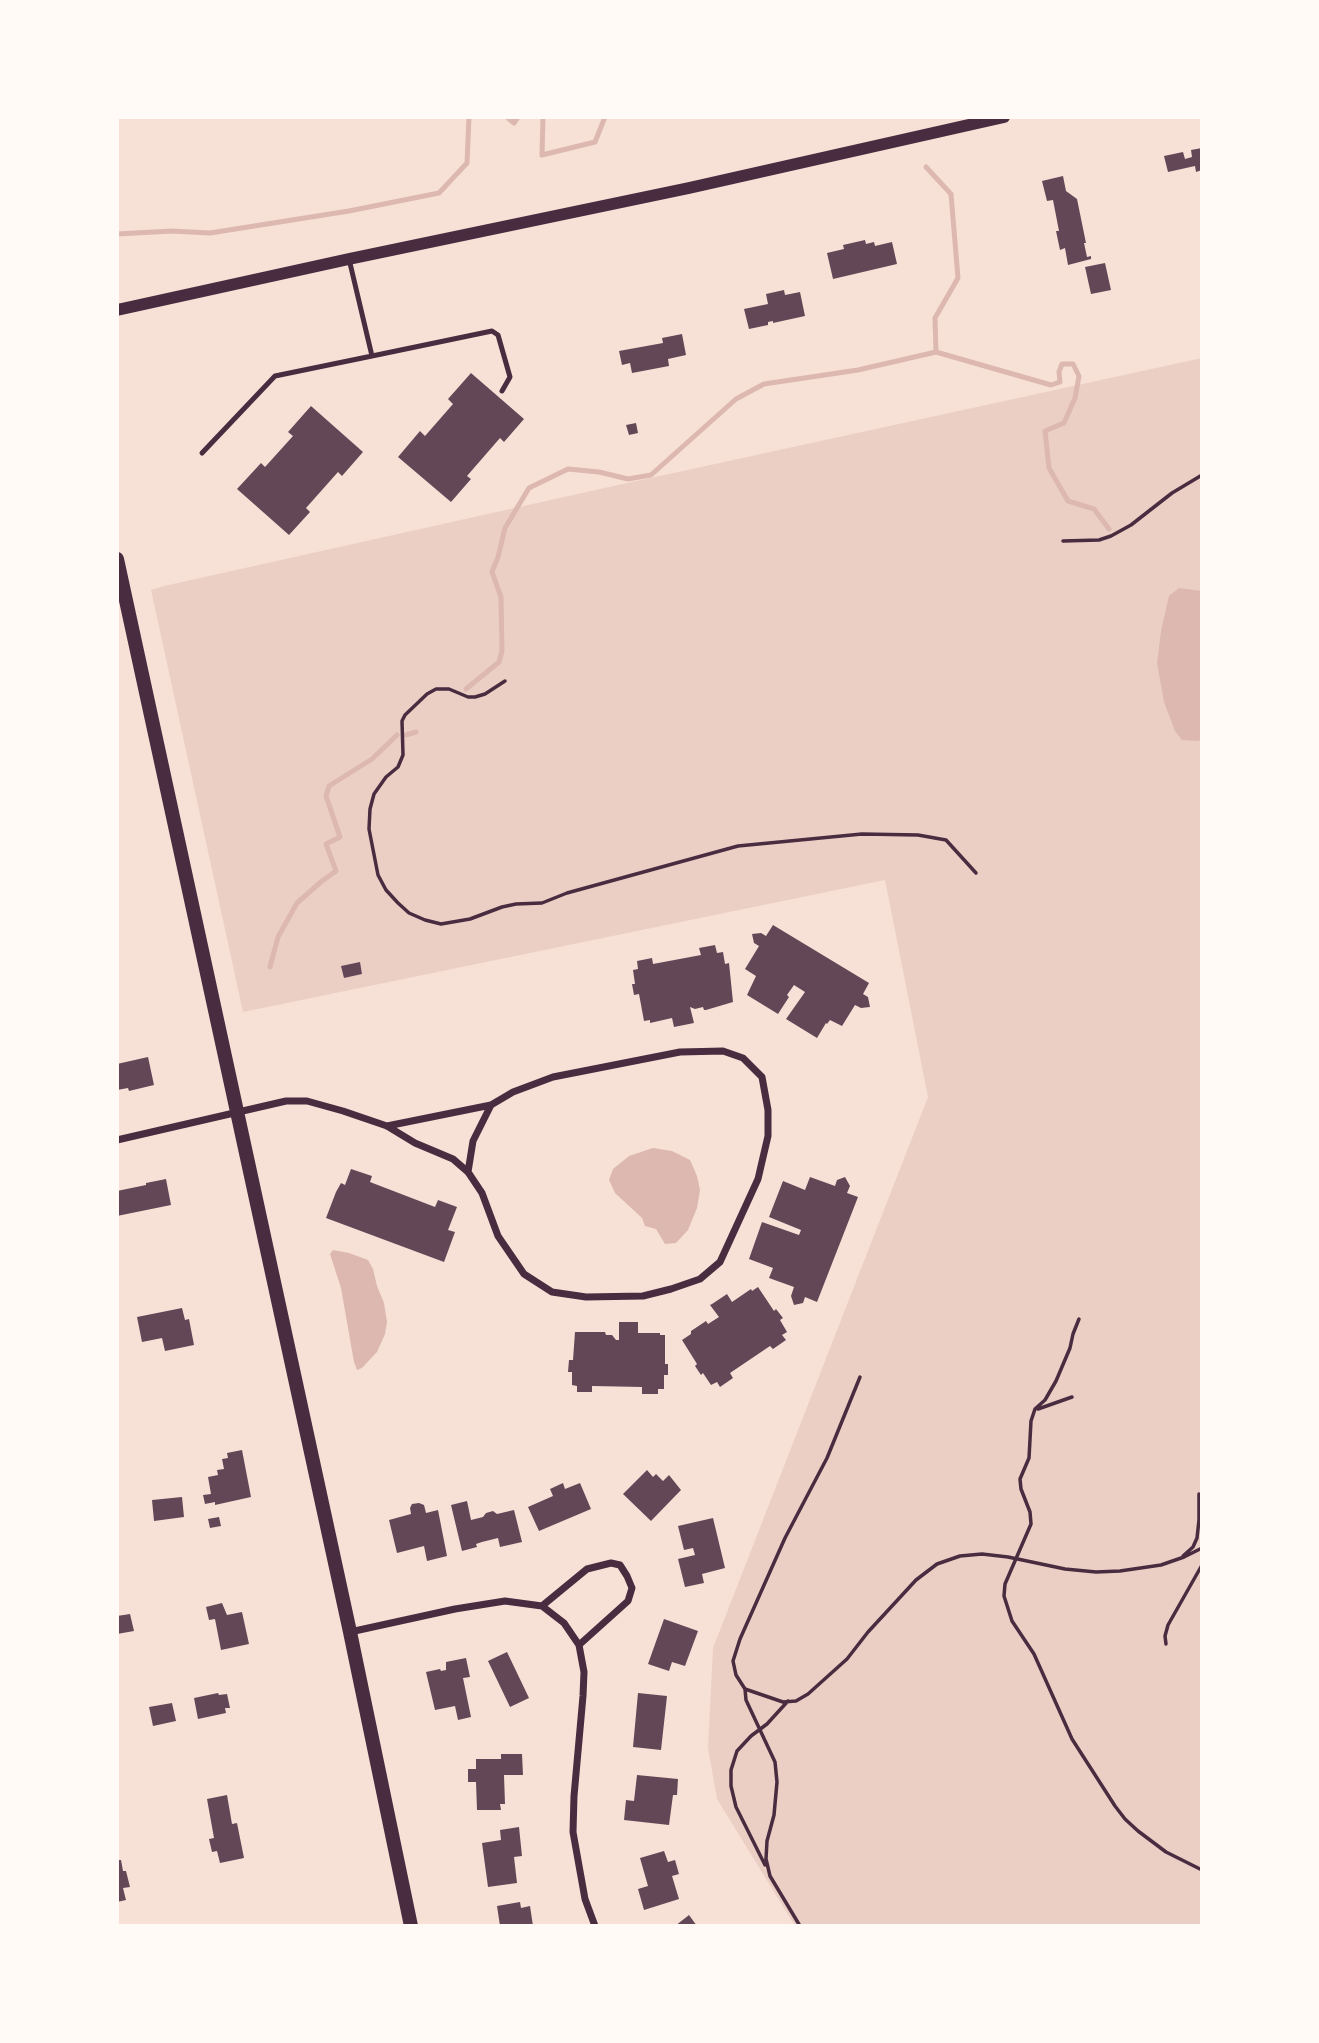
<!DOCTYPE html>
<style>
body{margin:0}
#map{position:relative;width:1319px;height:2043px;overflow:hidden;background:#f7e1d7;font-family:Poppins,sans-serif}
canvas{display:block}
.frame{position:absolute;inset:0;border:119px solid #fffaf5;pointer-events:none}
</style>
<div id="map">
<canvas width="1319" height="2043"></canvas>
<div class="frame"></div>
</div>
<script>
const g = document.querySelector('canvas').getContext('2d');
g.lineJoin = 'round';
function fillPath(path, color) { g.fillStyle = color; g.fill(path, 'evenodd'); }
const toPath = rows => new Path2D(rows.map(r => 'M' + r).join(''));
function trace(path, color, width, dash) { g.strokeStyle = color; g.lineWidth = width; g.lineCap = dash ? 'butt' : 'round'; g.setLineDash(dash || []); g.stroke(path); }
fillPath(toPath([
 [1202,358,1202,1926,795,1926,717,1799,708,1748,713,1648,928,1097,885,880,243,1012,151,590,164,586,600,489]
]), '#ebcfc5');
fillPath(toPath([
 [1179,588,1202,591,1202,740,1196,741,1182,740,1175,731,1164,702,1157,663,1161,631,1169,596],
 [653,1148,672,1151,690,1160,697,1176,700,1190,697,1208,688,1230,676,1243,665,1244,656,1229,645,1226,642,1218,615,1193,609,1180,613,1169,629,1156],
 [333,1250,349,1253,368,1260,373,1269,377,1286,384,1303,387,1322,385,1334,377,1352,362,1368,357,1370,354,1362,341,1288,330,1254]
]), '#dcb8b0');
trace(toPath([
 [507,117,514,123,518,117],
 [543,117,542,155,595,142,605,117],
 [926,167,951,194,958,278,935,318,936,352,1051,385,1060,382,1059,372,1062,364,1073,364,1079,376,1075,398,1064,423,1045,431,1049,468,1068,501,1094,509,1109,529],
 [117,234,172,231,210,233,349,211,439,193,467,163,469,117],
 [466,689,499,662,502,651,501,597,492,572,498,557,505,528,529,488,568,469,599,472,628,479,651,475,736,399,764,384,858,370,936,352],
 [406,735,416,732],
 [270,967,278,937,297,903,322,881,336,871,326,844,340,837,326,796,329,786,372,759,397,735]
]), '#dcb8b0', 5);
fillPath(toPath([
 [1202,148,1202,170,1196,172,1195,166,1168,172,1164,156,1183,152,1185,159,1192,157,1191,150],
 [1063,176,1066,191,1077,199,1086,243,1084,243,1087,257,1091,256,1091,259,1068,265,1065,248,1060,250,1056,231,1059,231,1053,200,1047,201,1042,181],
 [865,240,866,244,874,242,875,246,892,242,897,264,833,279,827,253,844,249,843,245],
 [1105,263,1111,290,1091,294,1085,267],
 [784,290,785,295,800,292,805,316,773,323,773,321,768,322,768,325,749,329,744,309,768,304,766,294],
 [682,334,686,355,668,359,669,366,632,373,630,363,622,365,619,351,663,343,662,338],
 [471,373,524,419,504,442,500,438,467,476,471,479,451,502,398,457,420,431,425,436,453,404,448,399],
 [311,406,363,452,342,476,338,472,306,508,310,512,289,535,237,489,261,463,265,467,293,436,288,432],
 [636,423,638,433,629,435,626,425],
 [773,925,869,983,863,994,868,997,870,1007,861,1008,855,1005,842,1026,830,1020,827,1024,826,1023,817,1038,786,1019,805,992,794,985,787,995,789,997,778,1014,747,995,756,976,745,969,759,946,754,943,752,934,761,933,766,936],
 [715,945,717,953,723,952,725,964,729,963,733,1002,706,1010,704,1010,703,1007,695,1009,690,1007,694,1023,674,1027,672,1018,650,1023,650,1020,644,1021,639,994,634,995,632,984,635,984,633,970,638,969,637,961,652,958,653,964,701,955,699,948],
 [360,962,362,974,344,978,341,966],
 [148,1057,154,1085,129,1091,128,1088,117,1090,117,1064],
 [351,1169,372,1176,370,1182,435,1207,438,1200,457,1207,448,1230,455,1232,444,1262,326,1218,336,1192,341,1183,345,1185],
 [810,1177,835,1186,837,1180,845,1177,850,1186,847,1193,858,1197,817,1302,805,1297,803,1303,794,1305,791,1296,794,1287,769,1278,773,1268,749,1259,762,1222,799,1235,801,1230,769,1217,783,1181,805,1190],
 [166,1179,171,1205,117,1216,117,1191,146,1185,146,1183],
 [758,1287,774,1311,776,1309,783,1318,780,1320,787,1332,782,1335,786,1340,773,1349,770,1346,730,1373,733,1378,720,1387,717,1382,711,1385,703,1373,701,1375,695,1366,697,1364,682,1340,691,1334,691,1331,706,1321,708,1324,719,1317,710,1305,712,1304,727,1294,732,1302,751,1289,752,1291],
 [182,1308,185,1320,189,1319,194,1345,165,1351,162,1338,142,1342,137,1317],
 [619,1322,638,1322,638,1333,660,1333,660,1335,665,1335,665,1364,668,1364,668,1375,664,1375,664,1389,658,1389,658,1394,642,1394,642,1387,592,1386,592,1392,577,1392,577,1386,572,1385,572,1372,568,1372,569,1360,573,1360,575,1332,605,1332,606,1335,612,1335,616,1340,619,1340],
 [242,1450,251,1497,215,1505,215,1502,205,1504,203,1495,211,1494,208,1477,218,1475,217,1470,224,1469,222,1459,228,1458,227,1453],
 [647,1470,653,1477,656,1474,663,1481,669,1475,681,1490,651,1521,623,1494],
 [563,1483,565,1489,580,1483,591,1509,539,1531,528,1507,553,1496,550,1489],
 [182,1497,184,1517,154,1521,152,1500],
 [467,1501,471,1520,483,1517,486,1513,493,1511,497,1514,514,1510,522,1542,500,1547,498,1538,482,1542,476,1544,477,1547,462,1551,451,1505],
 [419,1503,424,1505,426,1513,438,1510,447,1556,427,1561,424,1546,397,1553,389,1520,411,1514,410,1508,412,1504],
 [219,1517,221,1526,210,1528,208,1519],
 [713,1518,725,1568,702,1574,704,1583,685,1587,678,1559,695,1555,693,1548,684,1550,678,1526],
 [222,1603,227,1615,242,1612,249,1644,221,1650,215,1619,209,1620,206,1607],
 [130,1614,134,1631,117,1634,117,1616],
 [664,1619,698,1631,685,1666,672,1662,669,1671,648,1664],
 [507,1652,529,1698,510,1707,488,1661],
 [466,1658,470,1677,463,1678,471,1717,458,1720,455,1706,435,1710,426,1672,440,1669,441,1671,446,1670,446,1662],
 [218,1693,219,1695,227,1694,230,1708,225,1708,226,1713,198,1719,194,1698],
 [638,1693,667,1696,661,1750,633,1747],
 [172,1703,176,1721,153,1726,149,1707],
 [501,1754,522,1754,523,1775,504,1775,505,1804,500,1804,501,1810,477,1810,476,1782,468,1782,468,1769,476,1769,476,1759,501,1759],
 [637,1775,678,1779,677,1795,673,1795,669,1825,624,1820,626,1800,634,1801],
 [227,1795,232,1824,237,1823,244,1858,220,1863,217,1851,212,1852,209,1839,214,1838,207,1799],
 [519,1827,522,1856,514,1857,517,1883,488,1887,482,1843,501,1840,500,1830],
 [664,1851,668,1862,675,1860,679,1874,672,1876,679,1899,644,1910,638,1889,648,1886,640,1858],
 [117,1860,121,1860,123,1871,126,1871,130,1887,123,1888,126,1900,117,1902],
 [520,1902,521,1908,530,1906,533,1926,500,1926,497,1906],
 [689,1915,697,1926,675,1926]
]), '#644757');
trace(toPath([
 [1063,541,1099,540,1111,536,1131,525,1172,493,1202,475],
 [505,681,485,694,475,697,468,697,449,689,436,689,427,694,405,715,402,721,403,755,398,767,386,777,374,794,370,809,369,829,378,875,386,890,398,903,409,913,425,920,441,924,470,919,502,907,516,904,542,903,567,893,738,846,862,834,918,835,946,840,976,873],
 [1079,1319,1073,1334,1070,1348,1056,1381,1045,1400,1035,1409,1031,1421,1029,1458,1020,1479,1021,1489,1030,1512,1031,1524,1005,1584,1004,1596,1012,1621,1034,1654,1072,1739,1115,1806,1125,1819,1138,1831,1166,1852,1202,1870],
 [860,1377,827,1458,785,1538,740,1639,733,1661,736,1675,745,1689,783,1702,796,1701,808,1694,847,1659,868,1632,916,1580,937,1564,960,1556,982,1554,1008,1557,1065,1569,1096,1572,1120,1571,1161,1565,1184,1557,1202,1548],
 [1038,1409,1072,1397],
 [1183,1556,1193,1547,1197,1538,1199,1520,1199,1494],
 [1166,1644,1165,1636,1168,1625,1202,1565],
 [745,1689,746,1700,775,1762,777,1782,774,1815,767,1841,766,1859,770,1876,800,1926],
 [765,1865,736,1807,731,1786,731,1770,737,1751,751,1736,767,1724,788,1701]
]), '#4a2c40', 3.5);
trace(toPath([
 [349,259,372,356,492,331,498,335,510,377,502,391],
 [202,453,275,376,372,356]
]), '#4a2c40', 5);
trace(toPath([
 [117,1140,286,1101,307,1101,343,1111,387,1126,415,1143,453,1159,468,1172,482,1193,498,1236,524,1274,552,1292,586,1297,643,1296,671,1289,700,1279,720,1262,758,1179,768,1136,768,1110,762,1077,743,1058,723,1051,680,1052,553,1077,513,1092,491,1105,387,1126],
 [468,1172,473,1141,491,1105],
 [542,1606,587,1569,611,1563,620,1565,627,1576,632,1588,628,1601,579,1645],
 [350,1632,455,1609,505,1601,542,1606,564,1623,579,1645,584,1672,583,1696,574,1796,573,1832,585,1899,595,1926]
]), '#4a2c40', 7);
trace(toPath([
 [117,310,349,259,689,188,1004,117]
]), '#4a2c40', 12);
trace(toPath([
 [117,559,350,1632,411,1926]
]), '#4a2c40', 14);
</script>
